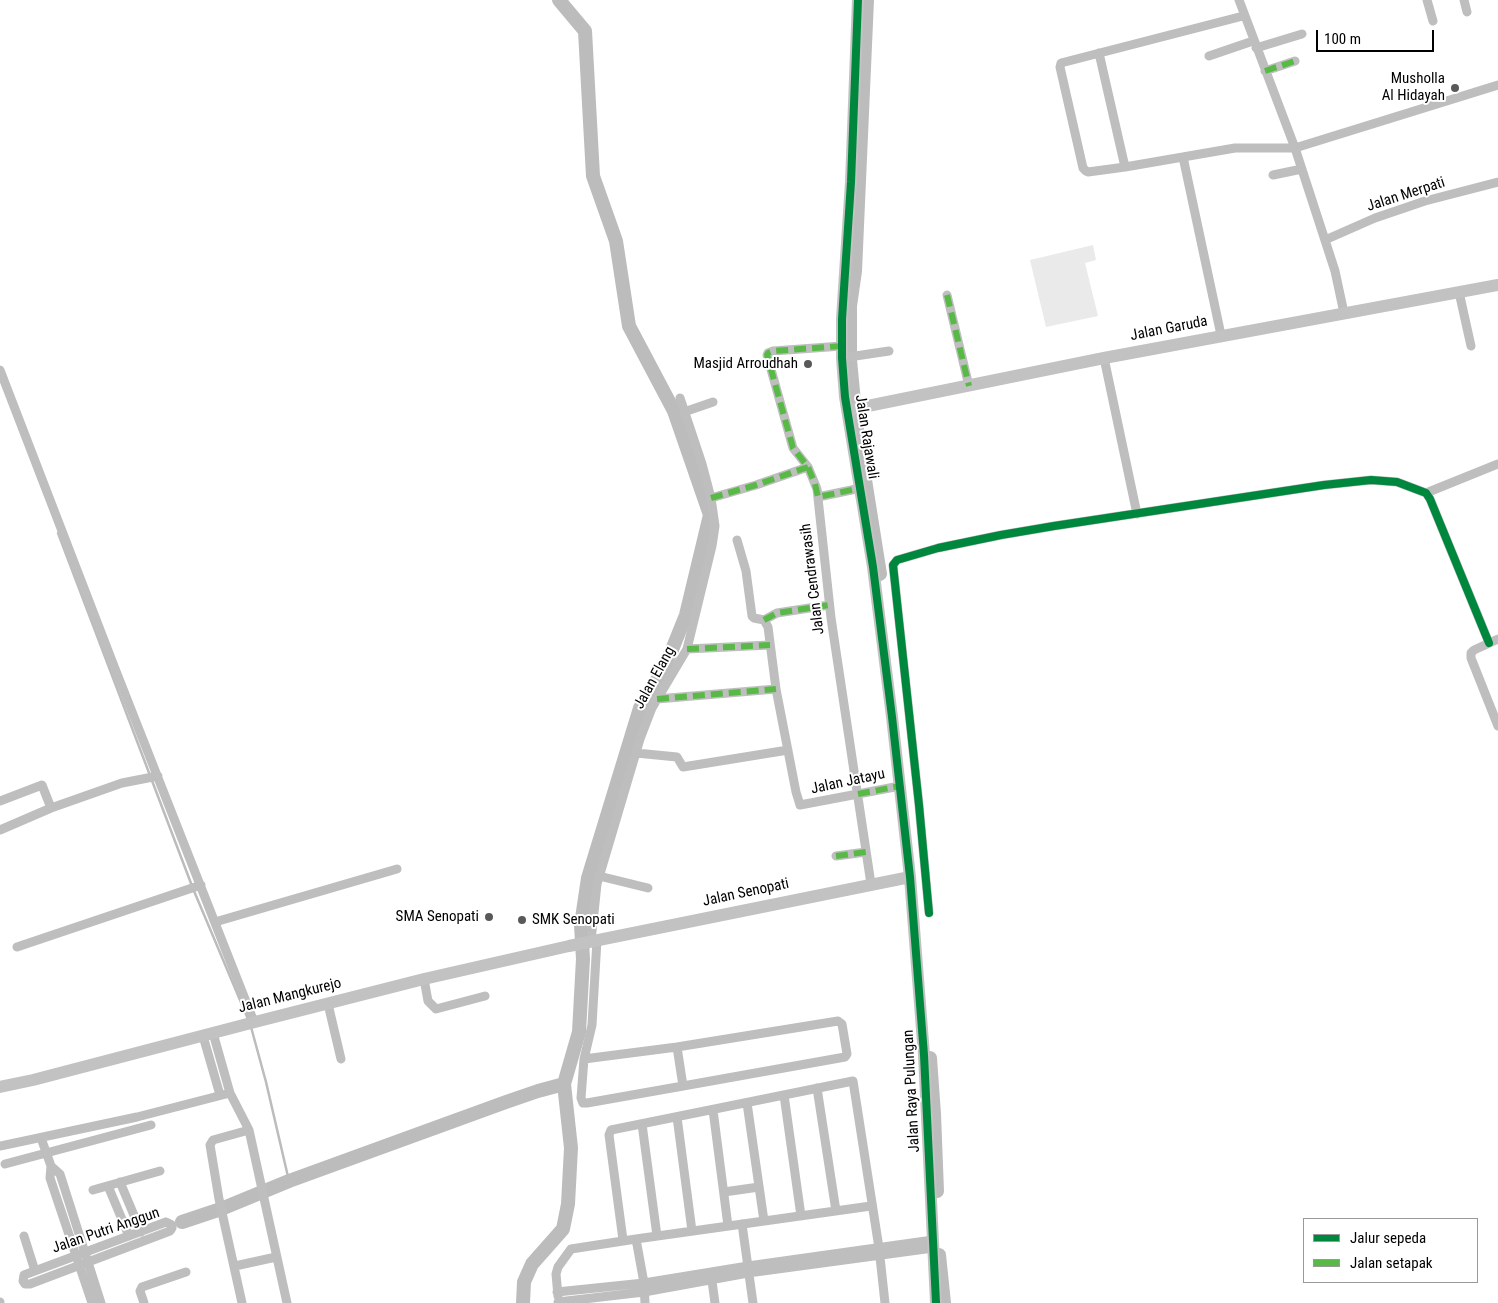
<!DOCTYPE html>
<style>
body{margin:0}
#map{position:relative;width:1498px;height:1303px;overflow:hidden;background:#fff;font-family:"Roboto Condensed",sans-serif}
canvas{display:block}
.legend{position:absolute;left:1303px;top:1218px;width:175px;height:65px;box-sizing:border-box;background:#fff;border:1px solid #999;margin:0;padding:6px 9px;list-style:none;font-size:15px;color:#000}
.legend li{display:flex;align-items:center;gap:10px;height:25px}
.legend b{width:25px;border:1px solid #999}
.scale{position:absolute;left:1316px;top:30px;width:118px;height:22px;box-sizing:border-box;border:2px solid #000;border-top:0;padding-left:6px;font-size:15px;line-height:18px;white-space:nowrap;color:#000;-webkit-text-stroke:4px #fff;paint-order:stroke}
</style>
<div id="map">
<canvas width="1498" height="1303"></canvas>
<ul class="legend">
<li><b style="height:6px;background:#00873e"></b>Jalur sepeda</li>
<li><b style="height:6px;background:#58b947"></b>Jalan setapak</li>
</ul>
<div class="scale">100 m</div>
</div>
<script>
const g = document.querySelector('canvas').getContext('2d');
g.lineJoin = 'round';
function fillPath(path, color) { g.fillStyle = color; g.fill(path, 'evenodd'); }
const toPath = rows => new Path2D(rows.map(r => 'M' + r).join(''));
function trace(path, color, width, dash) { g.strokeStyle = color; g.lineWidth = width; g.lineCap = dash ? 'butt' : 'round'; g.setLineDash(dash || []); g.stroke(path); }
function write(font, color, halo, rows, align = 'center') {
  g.font = font + ' "Roboto Condensed",sans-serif'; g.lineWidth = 4; g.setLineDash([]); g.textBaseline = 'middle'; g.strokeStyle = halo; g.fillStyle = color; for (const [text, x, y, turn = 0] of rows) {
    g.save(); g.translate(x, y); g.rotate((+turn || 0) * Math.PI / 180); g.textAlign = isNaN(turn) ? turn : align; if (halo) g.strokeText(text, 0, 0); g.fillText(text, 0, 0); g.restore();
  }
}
fillPath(toPath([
 [1093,245,1096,260,1085,263,1098,316,1046,327,1030,260]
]), '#eaeaea');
trace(toPath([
 [58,533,192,886],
 [194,891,248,1019],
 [251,1027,266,1082,289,1181]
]), '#bcbcbc', 2.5);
trace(toPath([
 [867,0,855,271,850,306,850,360,856,423,880,574],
 [930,1058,934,1114,937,1191],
 [182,1222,221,1209,289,1181,506,1102,538,1091,564,1084],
 [939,1255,944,1303],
 [523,1303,524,1282,532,1264,563,1229,568,1204,571,1148,564,1084,579,1032,583,959,581,925,588,878,640,708,665,667,686,615,710,515,674,411,629,326,616,241,593,176,585,31,559,0]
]), '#bcbcbc', 14);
trace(toPath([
 [1239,0,1295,148,1335,271,1344,313],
 [1427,0,1433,21],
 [1464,0,1467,12],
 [1243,16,1061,63,1060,67,1083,168,1086,171,1088,172,1125,167,1235,148,1295,148,1498,85],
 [1256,48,1302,34],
 [1099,53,1125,167],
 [1209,56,1253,41],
 [1265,71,1295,61],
 [1183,157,1221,335],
 [1273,175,1302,169],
 [1325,240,1375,218,1425,201,1498,182],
 [1459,292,1471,346],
 [947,295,969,386],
 [842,346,773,351,768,353,767,355,793,448,808,467,817,489,831,618,871,884],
 [842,358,889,351],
 [1104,358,1137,514],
 [0,370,114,666,254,1022],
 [684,412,713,402],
 [1426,493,1498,464],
 [818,497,861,488],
 [711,498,756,485,808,467],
 [737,540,746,571,752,616,754,618,764,620,768,627,776,689,796,792,800,805,900,786],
 [764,620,777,613,829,605],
 [1498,639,1474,650,1471,653,1471,658,1498,726],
 [687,649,770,645],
 [657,699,776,689],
 [636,753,677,757,683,767,788,750],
 [0,801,42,785,51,808],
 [0,830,51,808,122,783,158,776],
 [836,856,866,852],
 [599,876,648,888],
 [929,913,919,805,893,565,897,560,938,548,1001,535,1054,526,1324,485,1371,480,1397,482,1426,493,1430,499,1489,643],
 [215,922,397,869],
 [591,941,597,884,640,739,652,708,687,649,712,546,715,526,711,498,702,464,680,398],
 [17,947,201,885],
 [424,979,428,1001,436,1009,485,996],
 [328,1004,341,1059],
 [213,1033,230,1093,249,1130,287,1303],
 [203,1036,220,1095],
 [677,1047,683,1086],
 [584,1059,677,1047,838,1021,842,1024,847,1054,845,1057,683,1086,587,1103,583,1103,581,1098,584,1059,592,1025,597,940],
 [817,1088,836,1211],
 [784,1095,801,1216],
 [747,1103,764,1221],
 [713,1110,728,1226],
 [677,1117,692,1231],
 [642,1124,657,1236],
 [41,1138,51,1166,50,1178,92,1303],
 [0,1146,137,1117,230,1093],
 [5,1164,151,1125],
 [51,1166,60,1174,101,1303],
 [120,1182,141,1232],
 [108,1186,129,1236],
 [93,1190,160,1171],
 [724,1192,759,1187],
 [166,1222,172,1225,172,1228,170,1231,30,1284,25,1284,23,1281,24,1275,166,1222],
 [742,1224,753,1303],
 [24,1236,35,1271],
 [636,1239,871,1206],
 [623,1240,609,1135,611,1130,853,1081,879,1248,885,1303],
 [235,1266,276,1257],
 [712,1281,715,1303],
 [557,1292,644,1283,748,1266,933,1240],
 [558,1296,556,1274,558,1267,571,1249,636,1239,644,1283,645,1303],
 [0,1302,0,1303],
 [558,1302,644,1292,748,1273,933,1248],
 [144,1303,140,1291,142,1287,186,1272],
 [242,1303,219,1199,210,1145,213,1140,249,1130]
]), '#bebebe', 9);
trace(toPath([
 [858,0,851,182,842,319,842,358,845,397,873,567,892,717,910,877,924,1055,936,1303],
 [848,410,1104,358,1498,285],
 [0,1087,33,1080,251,1023,424,979,569,946,910,877]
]), '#c2c2c2', 12);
trace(toPath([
 [1265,71,1295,61],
 [947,295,969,386],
 [842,346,773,351,768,353,767,355,793,448,808,467,815,484,818,497,861,488],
 [711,498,756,485,808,467],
 [764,620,777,613,829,605],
 [687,649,770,645],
 [657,699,776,689],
 [858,794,900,786],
 [836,856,866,852]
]), '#58b947', 6, [12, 6]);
trace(toPath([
 [858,0,851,182,842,319,842,358,845,397,873,567,892,717,910,877,924,1055,936,1303],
 [929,913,919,805,893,565,897,560,938,548,1001,535,1054,526,1324,485,1371,480,1397,482,1426,493,1430,499,1489,643]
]), '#00873e', 8);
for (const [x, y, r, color] of [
 [1455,88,5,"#595959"],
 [808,364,5,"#595959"],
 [489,917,5,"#595959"],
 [522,920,5,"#595959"]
]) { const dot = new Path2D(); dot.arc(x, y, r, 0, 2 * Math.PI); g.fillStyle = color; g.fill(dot); trace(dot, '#fff', 2); }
write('15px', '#000', '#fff', [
 ["Musholla",1445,79],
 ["Al Hidayah",1445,96],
 ["Masjid Arroudhah",798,364],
 ["SMA Senopati",479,917],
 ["SMK Senopati",532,920,"left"]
], 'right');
write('15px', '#000', '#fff', [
 ["Jalan Merpati",1406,195,-18],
 ["Jalan Garuda",1169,329,-11],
 ["Jalan Rajawali",866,437,81],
 ["Jalan Cendrawasih",813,579,-97],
 ["Jalan Elang",655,678,-61],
 ["Jalan Jatayu",848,782,-12],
 ["Jalan Senopati",746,893,-12],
 ["Jalan Mangkurejo",290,996,-14],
 ["Jalan Raya Pulungan",912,1091,-93],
 ["Jalan Putri Anggun",106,1231,-19]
]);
</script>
